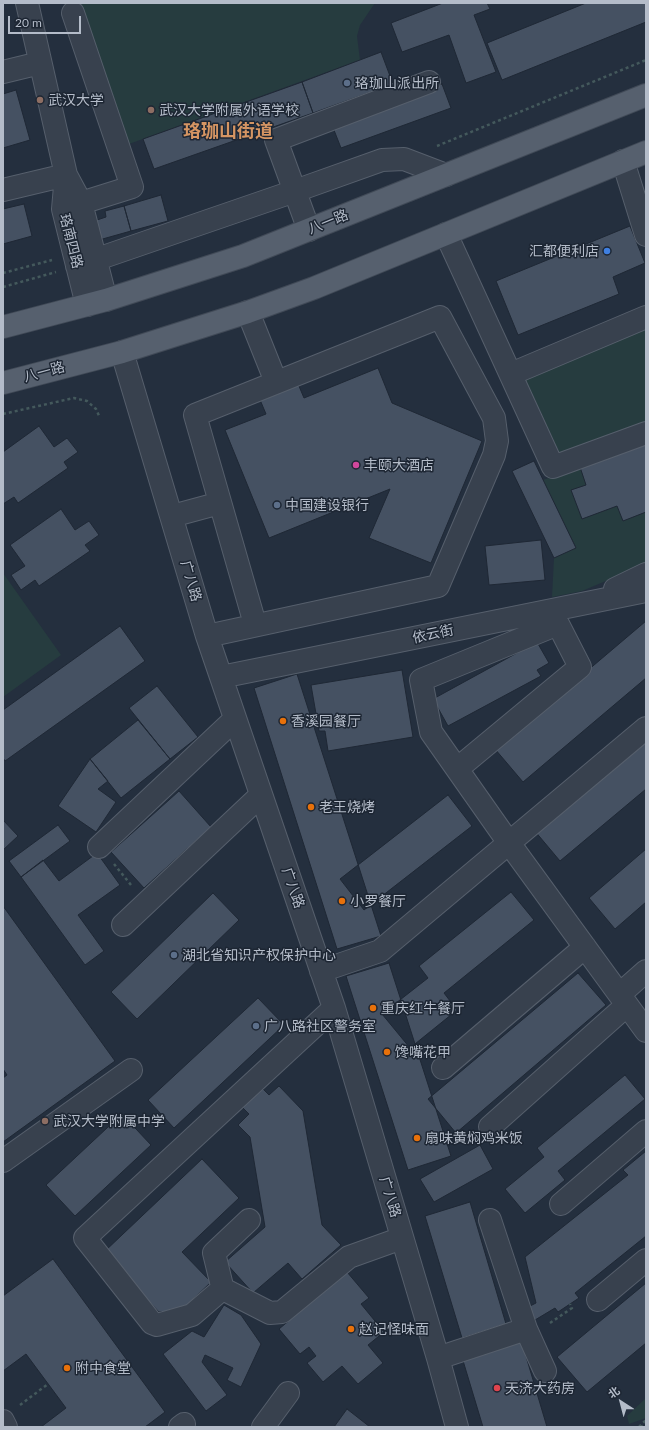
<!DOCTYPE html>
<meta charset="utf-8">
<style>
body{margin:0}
#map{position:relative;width:649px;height:1430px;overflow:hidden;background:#242f3e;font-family:Lato,"Noto Sans SC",sans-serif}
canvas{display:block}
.frame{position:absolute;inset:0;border:4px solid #b4bcc9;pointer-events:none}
.north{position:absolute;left:601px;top:1382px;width:40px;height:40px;-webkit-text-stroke:3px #1d2633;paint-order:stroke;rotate:324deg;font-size:11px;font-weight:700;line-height:16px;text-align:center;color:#b4bcc9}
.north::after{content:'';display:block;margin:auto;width:14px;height:18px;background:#b4bcc9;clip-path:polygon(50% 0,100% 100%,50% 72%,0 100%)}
.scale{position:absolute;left:8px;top:16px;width:73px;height:18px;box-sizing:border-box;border:2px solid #b4bcc9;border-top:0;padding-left:5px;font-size:12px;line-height:14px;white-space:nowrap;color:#b4bcc9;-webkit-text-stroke:3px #1d2633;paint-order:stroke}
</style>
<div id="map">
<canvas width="649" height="1430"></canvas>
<div class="frame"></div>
<div class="north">北</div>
<div class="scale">20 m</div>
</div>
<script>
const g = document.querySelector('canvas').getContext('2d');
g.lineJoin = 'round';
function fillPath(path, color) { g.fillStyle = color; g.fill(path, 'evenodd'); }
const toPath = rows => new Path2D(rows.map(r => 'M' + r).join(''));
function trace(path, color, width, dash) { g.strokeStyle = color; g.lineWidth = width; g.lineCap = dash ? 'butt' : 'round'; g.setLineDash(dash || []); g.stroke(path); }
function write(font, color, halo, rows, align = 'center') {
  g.font = font + ' Lato,"Noto Sans SC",sans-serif'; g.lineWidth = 3; g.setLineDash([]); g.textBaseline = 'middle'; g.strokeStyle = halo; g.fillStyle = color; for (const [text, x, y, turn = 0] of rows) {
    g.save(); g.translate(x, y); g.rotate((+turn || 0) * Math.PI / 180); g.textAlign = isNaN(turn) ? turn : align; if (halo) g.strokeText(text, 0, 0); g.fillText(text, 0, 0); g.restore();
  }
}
fillPath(toPath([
 [79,3,375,3,360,25,357,36,360,60,129,144],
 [646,325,646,423,560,454,524,376],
 [580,467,586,485,571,490,582,519,617,506,623,521,646,512,646,564,582,591,552,597,554,558,576,547,543,480],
 [3,573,61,655,3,697],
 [646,1398,646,1418,629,1424,627,1416]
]), '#263c3f');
const building = toPath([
 [443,3,487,3,490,9,474,15,496,72,466,83,449,35,402,52,391,23,443,3],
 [586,3,646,3,646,22,502,80,487,43,586,3],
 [381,52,393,84,313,113,302,82,381,52],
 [302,82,313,113,154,169,143,139,302,82],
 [442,84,451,108,341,148,332,125,442,84],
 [16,90,30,140,3,148,3,94,16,90],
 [161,195,168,221,131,231,124,206,161,195],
 [24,204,32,236,3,244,3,209,24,204],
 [124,206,131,231,99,240,94,221,106,217,105,211,124,206],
 [630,226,645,263,613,277,619,294,518,335,496,281,630,226],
 [378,368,392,403,482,441,431,563,369,538,390,489,269,538,225,430,266,414,258,395,296,379,304,398,378,368],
 [39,426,54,447,67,438,78,452,64,462,68,468,18,503,14,497,3,504,3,452,39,426],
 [646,442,646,512,623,521,617,506,582,519,571,490,586,485,580,467,646,442],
 [534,461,576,548,554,558,512,471,534,461],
 [61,509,75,530,89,521,99,535,85,545,90,551,39,586,35,580,21,590,11,575,25,566,10,545,61,509],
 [541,540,545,580,489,585,485,546,541,540],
 [646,621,646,678,523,782,495,749,646,621],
 [120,626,145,661,5,761,3,758,3,710,120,626],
 [537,642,549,663,537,670,541,676,448,726,433,699,537,642],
 [402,670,413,737,328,751,325,731,319,731,311,685,402,670],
 [297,674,381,936,337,949,254,688,297,674],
 [157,686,198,737,170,759,129,708,157,686],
 [138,720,170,759,121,798,90,759,138,720],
 [646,738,646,789,560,861,534,830,646,738],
 [90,759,108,781,98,789,116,802,96,832,58,806,90,759],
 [179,791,211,827,144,888,111,852,179,791],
 [448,795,472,826,364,910,340,879,448,795],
 [3,820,18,836,3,850,3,820],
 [58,825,70,841,21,877,9,861,58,825],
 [646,849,646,902,615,929,589,898,646,849],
 [97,853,120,885,78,915,104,951,85,965,21,877,43,860,59,881,97,853],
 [511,892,534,920,444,993,457,1010,410,1048,382,1014,428,978,419,966,511,892],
 [213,893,239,920,137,1019,111,992,213,893],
 [3,906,115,1061,3,1142,3,1078,7,1075,3,1069,3,906],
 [389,963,451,1156,408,1170,346,976,389,963],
 [578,973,606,1005,456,1133,428,1099,578,973],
 [258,998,284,1025,174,1128,148,1100,258,998],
 [625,1075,645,1099,558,1171,565,1180,525,1213,505,1189,544,1157,537,1148,625,1075],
 [259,1085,269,1095,279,1086,303,1111,322,1225,341,1245,302,1279,288,1263,253,1293,225,1262,265,1227,250,1137,238,1125,249,1114,239,1104,259,1085],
 [122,1114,151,1145,75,1216,46,1185,122,1114],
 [480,1145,493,1169,434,1202,420,1179,480,1145],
 [646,1151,646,1236,575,1293,579,1298,558,1312,555,1308,530,1323,524,1309,536,1303,525,1257,628,1175,623,1170,646,1151],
 [202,1159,239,1198,182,1252,211,1282,182,1310,159,1312,103,1253,202,1159],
 [470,1202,506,1324,462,1338,425,1216,470,1202],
 [53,1259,165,1412,145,1427,41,1427,66,1408,26,1354,3,1371,3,1296,53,1259],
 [347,1272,369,1298,361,1304,384,1332,368,1345,383,1363,358,1384,342,1366,323,1382,307,1363,316,1356,309,1347,300,1354,279,1329,347,1272],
 [646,1283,646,1343,587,1392,557,1357,646,1283],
 [224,1305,241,1315,261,1344,241,1387,227,1380,233,1368,205,1355,202,1362,227,1395,206,1411,163,1354,192,1331,204,1337,224,1305],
 [520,1336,547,1427,483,1427,461,1354,520,1336],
 [347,1409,370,1427,334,1427,347,1409]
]);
fillPath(building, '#455162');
trace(building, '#1f2835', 1);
const minor = toPath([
 [27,3,66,175,81,203,106,300],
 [73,13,132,187,81,203],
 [3,72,40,63],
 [623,161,646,235],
 [66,175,63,209,87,305],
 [3,190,66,175],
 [309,230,276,140,429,82],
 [446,234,553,467,646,433],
 [77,266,295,191,382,160,404,159,446,175],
 [248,312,276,382],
 [122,352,207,636,334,1008,438,1358,457,1427],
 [511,374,646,317],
 [172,516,220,503],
 [615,589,646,574],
 [207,636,438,586,494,455,497,441,494,418,440,317,195,415,255,624],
 [221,677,646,591],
 [457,769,580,667,558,624,421,680,431,732,509,843,646,1031],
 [99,847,235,719],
 [123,925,261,795],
 [321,971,380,951,646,728],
 [620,994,646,971],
 [334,1008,85,1238,152,1323,157,1325,192,1315,221,1290,225,1290,270,1313,282,1312,349,1257,402,1238],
 [443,1068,585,947],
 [490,1127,627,1005],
 [3,1161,131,1070],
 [561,1204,646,1131],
 [490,1220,526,1329,545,1371],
 [223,1290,214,1253,249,1220],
 [598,1300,646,1260],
 [438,1358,526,1329],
 [3,1421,6,1427],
 [180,1427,184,1424],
 [263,1427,288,1393]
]);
const major = toPath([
 [3,327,106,300,243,256,646,95],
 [3,383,122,352,248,312,314,288,646,152]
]);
trace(minor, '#565f6c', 24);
trace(major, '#414a57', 24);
trace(toPath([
 [437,146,646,60],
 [3,273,52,260],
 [3,287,56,272],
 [3,414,74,398,87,401,96,409,100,418],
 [114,864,131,885],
 [550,1323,572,1308,570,1304],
 [20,1405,48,1384],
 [639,1427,646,1420],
 [640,1427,646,1425]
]), '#44595c', 2.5, [3, 3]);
trace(minor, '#38414e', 22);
trace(major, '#56606e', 22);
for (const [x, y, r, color] of [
 [347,83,4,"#5c6f8a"],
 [40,100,4,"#8d6e63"],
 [151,110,4,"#8d6e63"],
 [607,251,4,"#3f7fe0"],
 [356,465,4,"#d1479c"],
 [277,505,4,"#5c6f8a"],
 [283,721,4,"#e8710a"],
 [311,807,4,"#e8710a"],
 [342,901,4,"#e8710a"],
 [174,955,4,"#5c6f8a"],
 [373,1008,4,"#e8710a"],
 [256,1026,4,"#5c6f8a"],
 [387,1052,4,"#e8710a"],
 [45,1121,4,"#8d6e63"],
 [417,1138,4,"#e8710a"],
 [351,1329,4,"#e8710a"],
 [67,1368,4,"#e8710a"],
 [497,1388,4,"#e0444e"]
]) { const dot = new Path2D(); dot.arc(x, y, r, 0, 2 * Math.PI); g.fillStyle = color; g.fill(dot); trace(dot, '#1d2633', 1.5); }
write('14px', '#b4bcc9', '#1d2633', [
 ["珞珈山派出所",355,83],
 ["武汉大学",48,100],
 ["武汉大学附属外语学校",159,110],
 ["汇都便利店",599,251,"right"],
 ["丰颐大酒店",364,465],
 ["中国建设银行",285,505],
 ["香溪园餐厅",291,721],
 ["老王烧烤",319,807],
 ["小罗餐厅",350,901],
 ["湖北省知识产权保护中心",182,955],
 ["重庆红牛餐厅",381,1008],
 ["广八路社区警务室",264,1026],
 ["馋嘴花甲",395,1052],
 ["武汉大学附属中学",53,1121],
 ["扇味黄焖鸡米饭",425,1138],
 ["赵记怪味面",359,1329],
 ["附中食堂",75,1368],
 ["天济大药房",505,1388]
], 'left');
write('14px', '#b4bcc9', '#1d2633', [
 ["八一路",328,222,-22],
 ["珞南四路",71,241,76],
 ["八一路",44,372,-15],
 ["广八路",191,581,74],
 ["依云街",433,634,-12],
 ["广八路",293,888,71],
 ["广八路",390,1197,73]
]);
write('bold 18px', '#d59563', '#1d2633', [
 ["珞珈山街道",228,131]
]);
</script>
